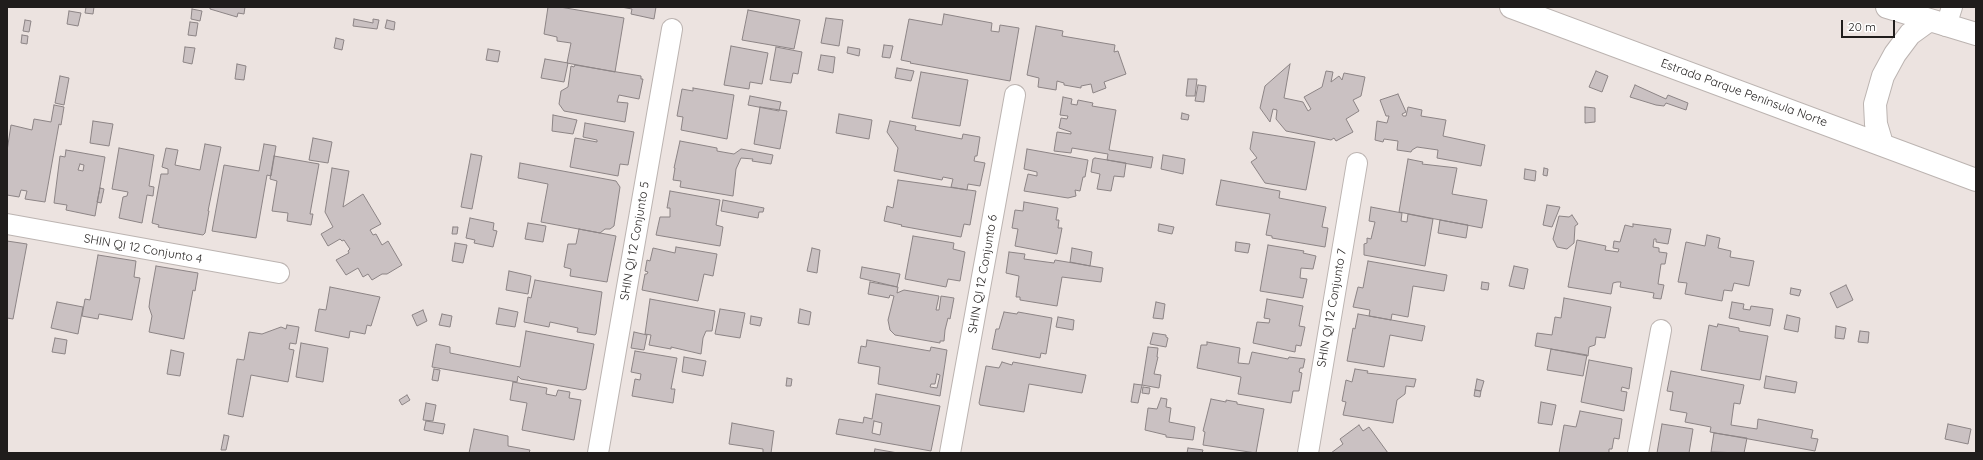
<!DOCTYPE html>
<meta charset="utf-8">
<style>
body{margin:0}
#map{position:relative;width:1983px;height:460px;overflow:hidden;background:#ece3e0;font-family:Quicksand,sans-serif}
canvas{display:block}
.frame{position:absolute;inset:0;border:8px solid #201d1c;pointer-events:none}
.scale{position:absolute;left:1841px;top:20px;width:54px;height:18px;box-sizing:border-box;border:2px solid #201d1c;border-top:0;padding-left:5px;font-size:12px;line-height:14px;white-space:nowrap;color:#201d1c;-webkit-text-stroke:3px #fff;paint-order:stroke}
</style>
<div id="map">
<canvas width="1983" height="460"></canvas>
<div class="frame"></div>
<div class="scale">20 m</div>
</div>
<script>
const g = document.querySelector('canvas').getContext('2d');
g.lineJoin = 'round';
function fillPath(path, color) { g.fillStyle = color; g.fill(path, 'evenodd'); }
const toPath = rows => new Path2D(rows.map(r => 'M' + r).join(''));
function trace(path, color, width, dash) { g.strokeStyle = color; g.lineWidth = width; g.lineCap = dash ? 'butt' : 'round'; g.setLineDash(dash || []); g.stroke(path); }
function write(font, color, halo, rows, align = 'center') {
  g.font = font + ' Quicksand,sans-serif'; g.lineWidth = 4; g.setLineDash([]); g.textBaseline = 'middle'; g.strokeStyle = halo; g.fillStyle = color; for (const [text, x, y, turn = 0] of rows) {
    g.save(); g.translate(x, y); g.rotate((+turn || 0) * Math.PI / 180); g.textAlign = isNaN(turn) ? turn : align; if (halo) g.strokeText(text, 0, 0); g.fillText(text, 0, 0); g.restore();
  }
}
const building = toPath([
 [86,7,94,7,93,14,85,13,86,7],
 [210,7,245,7,244,14,238,13,237,17,210,9,210,7],
 [548,7,560,7,624,18,615,72,567,63,571,43,557,41,557,37,544,34,548,7],
 [621,7,656,7,654,19,631,14,632,9,621,7],
 [192,9,202,11,200,21,191,19,192,9],
 [748,10,800,20,794,49,742,40,748,10],
 [69,11,81,13,78,26,67,24,69,11],
 [944,14,992,23,991,31,999,32,1000,25,1019,28,1010,81,910,63,911,62,901,60,909,19,942,25,944,14],
 [826,18,843,20,839,46,821,43,826,18],
 [354,19,373,23,373,19,379,20,377,29,353,26,354,19],
 [25,20,31,21,29,32,23,31,25,20],
 [387,20,395,22,394,30,385,28,387,20],
 [190,22,198,23,196,36,188,35,190,22],
 [1036,26,1063,31,1062,36,1115,45,1114,52,1118,51,1126,74,1104,82,1106,88,1093,93,1091,84,1081,86,1081,88,1064,85,1064,83,1057,81,1056,90,1038,87,1039,78,1027,75,1036,26],
 [22,35,28,36,27,44,21,43,22,35],
 [336,38,344,40,342,50,334,48,336,38],
 [884,45,893,46,890,58,882,57,884,45],
 [731,46,768,53,762,84,750,82,749,89,724,85,731,46],
 [185,47,195,48,192,64,183,62,185,47],
 [776,47,802,52,798,74,793,73,791,83,770,80,776,47],
 [848,47,860,49,859,56,847,53,848,47],
 [488,49,500,51,498,62,486,60,488,49],
 [821,55,835,57,833,73,818,70,821,55],
 [545,59,568,63,564,82,541,78,545,59],
 [237,64,246,66,244,80,235,79,237,64],
 [1290,64,1284,98,1303,102,1308,111,1311,109,1304,97,1322,87,1326,71,1333,72,1331,82,1339,76,1342,80,1344,73,1365,77,1361,96,1353,100,1359,111,1346,119,1353,132,1336,141,1334,138,1331,140,1286,131,1276,119,1277,110,1273,109,1270,122,1260,108,1265,86,1290,64],
 [575,65,641,76,641,79,643,79,639,99,619,95,617,102,628,103,625,122,564,111,559,104,561,91,568,87,571,66,574,67,575,65],
 [897,68,914,71,911,81,895,78,897,68],
 [1596,71,1608,76,1602,92,1589,87,1596,71],
 [921,72,968,80,960,126,912,118,921,72],
 [60,76,69,78,64,105,55,103,60,76],
 [1188,79,1197,79,1195,96,1186,96,1188,79],
 [1198,85,1206,86,1204,102,1195,101,1198,85],
 [1635,85,1666,99,1668,95,1688,103,1686,110,1666,103,1664,106,1656,105,1630,97,1635,85],
 [693,88,734,95,727,139,681,130,683,117,677,116,682,89,693,91,693,88],
 [1398,94,1406,112,1402,114,1403,116,1406,116,1408,107,1422,110,1421,116,1446,120,1443,136,1485,145,1481,166,1437,158,1438,150,1417,147,1412,150,1411,152,1397,150,1398,141,1384,139,1383,142,1375,140,1377,121,1387,123,1389,116,1386,116,1380,100,1398,94],
 [750,96,781,102,779,111,748,105,750,96],
 [1063,97,1072,99,1071,104,1077,105,1078,100,1093,103,1092,106,1116,110,1109,150,1153,157,1151,168,1107,160,1108,154,1072,148,1071,153,1054,151,1057,132,1071,134,1071,132,1059,128,1061,118,1067,119,1068,116,1060,115,1063,97],
 [54,105,64,107,61,125,59,124,45,202,25,199,27,191,21,190,19,197,7,195,7,151,11,125,32,130,34,119,51,122,54,105],
 [760,107,787,111,780,149,754,144,760,107],
 [1585,107,1595,108,1595,122,1585,123,1585,107],
 [1182,113,1189,115,1188,120,1181,119,1182,113],
 [839,114,872,120,869,139,836,133,839,114],
 [553,115,577,120,573,134,552,131,553,115],
 [93,121,113,124,109,146,90,143,93,121],
 [890,121,916,126,915,130,962,139,963,134,980,137,977,156,975,156,974,161,985,163,980,186,968,184,967,190,951,187,953,179,943,177,942,180,894,171,898,148,887,132,890,121],
 [585,123,634,132,628,165,620,164,618,176,570,167,575,138,597,142,597,140,583,137,585,123],
 [1253,132,1315,142,1306,190,1265,183,1251,162,1257,158,1250,149,1253,132],
 [313,138,332,142,328,163,309,160,313,138],
 [680,141,717,148,717,151,734,154,741,149,773,155,771,164,752,161,753,159,741,158,736,169,733,196,680,187,681,181,673,180,675,168,674,168,680,141],
 [205,144,221,147,208,211,209,211,205,233,203,235,158,227,159,225,152,223,161,174,168,174,168,169,162,167,166,148,178,150,175,165,200,170,205,144],
 [264,144,276,146,271,176,267,175,256,238,212,231,224,165,259,171,264,144],
 [119,148,154,155,149,186,154,187,153,196,147,195,142,223,119,218,123,197,127,196,128,192,112,189,119,148],
 [1027,149,1088,160,1085,177,1083,177,1080,191,1075,190,1076,196,1068,198,1024,191,1028,174,1037,176,1037,172,1024,169,1027,149],
 [66,150,105,157,95,216,66,210,67,205,54,203,60,156,65,157,66,150],
 [80,164,84,165,83,171,78,170,80,164],
 [471,154,482,156,472,209,461,207,471,154],
 [1163,155,1185,159,1183,174,1161,169,1163,155],
 [274,156,319,164,310,214,313,214,311,225,287,221,288,213,272,211,277,181,270,179,274,156],
 [1095,158,1126,163,1124,177,1114,176,1111,191,1097,189,1100,174,1091,172,1093,159,1095,158],
 [1408,159,1423,162,1422,164,1457,168,1452,194,1487,200,1482,228,1399,212,1408,159],
 [520,163,616,181,620,187,614,226,610,229,605,229,600,233,541,222,548,184,518,178,520,163],
 [332,168,349,171,343,207,363,194,381,224,370,230,373,235,376,234,382,245,388,241,402,265,387,274,382,274,372,280,368,274,363,277,358,268,346,275,336,260,349,253,348,251,350,249,344,240,342,241,340,239,328,246,321,234,333,227,325,212,332,168],
 [1544,168,1548,169,1547,176,1543,175,1544,168],
 [1525,169,1536,171,1535,181,1524,179,1525,169],
 [898,180,976,191,970,225,964,224,961,237,901,226,902,225,884,221,887,206,893,208,898,180],
 [1221,180,1280,191,1279,198,1326,207,1322,227,1328,228,1325,247,1272,238,1272,236,1266,235,1270,214,1216,205,1221,180],
 [100,188,104,189,101,203,97,202,100,188],
 [670,191,720,200,716,225,723,227,720,246,656,235,660,217,670,217,670,208,667,208,670,191],
 [723,200,764,208,763,212,759,212,758,218,721,211,723,200],
 [1024,202,1058,208,1056,220,1059,220,1058,228,1062,228,1057,254,1015,246,1018,229,1012,228,1015,210,1023,211,1024,202],
 [1547,205,1560,207,1552,227,1543,225,1547,205],
 [1371,207,1402,213,1401,221,1407,222,1408,214,1433,219,1425,266,1364,255,1364,244,1367,243,1367,238,1371,239,1375,222,1369,221,1371,207],
 [1572,215,1578,224,1575,226,1574,243,1567,249,1557,247,1553,239,1559,216,1569,217,1572,215],
 [470,218,494,223,493,230,497,231,493,247,474,243,475,240,466,238,470,218],
 [1440,220,1468,225,1466,238,1438,233,1440,220],
 [528,223,546,226,543,242,525,239,528,223],
 [1159,224,1174,227,1172,234,1158,231,1159,224],
 [1633,224,1671,229,1668,244,1656,242,1656,239,1654,239,1653,247,1659,248,1659,252,1667,253,1665,264,1661,264,1658,284,1664,285,1661,299,1653,298,1654,293,1620,287,1621,282,1617,282,1613,283,1611,294,1568,287,1577,240,1606,246,1605,250,1618,252,1619,249,1613,248,1614,241,1620,242,1625,225,1633,227,1633,224],
 [453,227,458,227,457,234,452,234,453,227],
 [579,229,616,236,607,282,570,276,571,269,564,267,568,244,576,244,579,229],
 [1707,235,1720,238,1718,248,1731,251,1730,257,1754,261,1749,286,1734,283,1732,291,1724,290,1722,301,1685,294,1687,283,1678,282,1686,242,1705,246,1707,235],
 [913,236,954,243,953,249,965,252,960,281,948,279,946,287,905,279,913,236],
 [7,241,27,244,13,319,7,318,7,241],
 [1236,242,1250,244,1248,253,1235,251,1236,242],
 [455,243,467,245,463,263,452,261,455,243],
 [1268,245,1304,251,1303,253,1316,256,1313,269,1301,268,1300,278,1307,279,1303,298,1260,291,1268,245],
 [676,247,717,254,713,276,704,274,698,301,642,290,645,274,647,274,648,272,645,271,647,260,650,261,653,248,675,253,676,247],
 [812,248,820,250,817,273,807,271,812,248],
 [1072,248,1092,252,1090,266,1070,262,1072,248],
 [1009,252,1025,254,1024,259,1054,263,1055,260,1103,268,1101,282,1062,277,1057,306,1020,300,1020,297,1016,297,1019,276,1006,273,1009,252],
 [98,255,136,261,134,277,140,278,132,320,99,314,98,319,82,316,85,299,90,300,98,255],
 [1368,261,1447,275,1444,291,1413,286,1408,317,1392,314,1391,320,1369,316,1370,310,1353,307,1358,287,1363,288,1368,261],
 [156,266,198,273,195,291,193,290,184,339,149,332,152,316,149,307,150,299,156,266],
 [1514,266,1528,269,1524,289,1509,286,1514,266],
 [862,267,900,274,897,287,860,278,862,267],
 [509,271,531,276,528,294,506,290,509,271],
 [535,280,602,292,596,334,595,335,577,332,578,328,550,322,549,327,524,322,528,297,531,298,535,280],
 [870,282,898,287,897,293,904,290,939,296,936,310,939,310,941,296,954,298,950,319,948,318,945,330,944,341,940,341,940,343,895,335,890,330,888,320,894,296,890,295,889,298,868,294,870,282],
 [1482,282,1489,283,1488,290,1481,289,1482,282],
 [1846,285,1853,300,1837,308,1830,293,1846,285],
 [330,287,380,297,371,326,367,325,365,334,350,331,349,338,315,331,319,309,326,310,330,287],
 [1791,288,1801,290,1799,296,1790,294,1791,288],
 [1564,298,1611,307,1605,338,1596,337,1595,345,1589,347,1588,356,1535,346,1537,333,1552,335,1555,317,1561,318,1564,298],
 [650,299,715,311,712,331,706,331,703,338,701,354,671,347,671,349,649,345,651,335,645,334,650,299],
 [1267,299,1303,306,1299,326,1305,327,1301,346,1296,345,1295,352,1253,343,1257,322,1269,323,1270,319,1264,318,1267,299],
 [57,302,83,307,78,334,51,328,57,302],
 [1156,302,1165,304,1163,319,1153,318,1156,302],
 [1732,302,1744,304,1743,309,1750,310,1751,306,1773,309,1770,326,1729,318,1732,302],
 [499,308,518,312,515,327,496,324,499,308],
 [720,309,745,313,740,338,715,334,720,309],
 [800,309,811,312,809,325,798,323,800,309],
 [423,310,427,321,417,326,412,315,423,310],
 [1004,312,1017,314,1018,312,1052,318,1046,354,1041,353,1040,358,992,349,996,329,999,329,1004,312],
 [442,314,452,316,450,327,439,325,442,314],
 [1358,314,1425,326,1422,341,1390,335,1384,367,1347,361,1353,328,1355,329,1358,314],
 [1787,315,1800,318,1798,332,1784,329,1787,315],
 [751,316,762,318,760,326,750,324,751,316],
 [1058,317,1074,320,1073,330,1056,327,1058,317],
 [1718,324,1739,328,1739,331,1768,336,1760,380,1701,370,1709,325,1717,327,1718,324],
 [287,325,299,327,296,344,290,343,289,349,294,350,288,382,251,375,243,417,228,414,237,359,244,360,249,332,262,334,281,327,286,329,287,325],
 [1836,326,1846,328,1844,339,1835,338,1836,326],
 [526,331,594,344,586,389,583,390,521,379,518,376,517,382,432,367,436,344,450,347,450,353,520,367,526,331],
 [1860,331,1869,332,1868,343,1858,342,1860,331],
 [634,332,647,335,644,350,631,348,634,332],
 [1153,333,1166,335,1166,337,1168,338,1166,347,1150,344,1153,333],
 [55,338,67,340,65,354,52,352,55,338],
 [867,340,930,351,931,347,947,350,940,396,878,384,880,367,858,363,861,346,866,347,867,340],
 [937,374,940,375,937,388,930,387,931,384,935,384,937,374],
 [1207,342,1240,348,1238,363,1249,364,1252,352,1288,359,1289,357,1305,359,1303,368,1300,368,1299,372,1302,373,1299,391,1293,391,1291,403,1238,394,1241,377,1197,368,1201,345,1207,345,1207,342],
 [301,343,328,348,323,382,296,377,301,343],
 [1148,347,1158,348,1157,357,1158,357,1154,374,1161,375,1159,388,1142,385,1148,347],
 [1551,349,1587,355,1583,376,1547,370,1551,349],
 [171,350,184,353,180,376,167,374,171,350],
 [635,351,677,358,671,389,675,389,673,403,632,396,635,379,640,380,641,374,631,372,635,351],
 [684,357,706,361,703,376,682,372,684,357],
 [1589,360,1632,368,1629,389,1622,387,1621,391,1627,392,1624,411,1581,402,1589,360],
 [1002,362,1012,365,1013,362,1086,375,1082,393,1029,384,1024,412,980,405,979,403,986,366,999,368,1002,362],
 [434,369,440,370,438,381,432,380,434,369],
 [1355,369,1368,371,1367,373,1416,379,1414,387,1406,386,1405,394,1397,400,1393,423,1343,415,1346,402,1342,401,1346,380,1352,382,1355,369],
 [1671,371,1744,385,1740,404,1734,403,1731,425,1757,429,1758,419,1813,430,1811,438,1818,439,1815,451,1710,432,1711,427,1685,422,1687,413,1670,410,1673,392,1667,391,1671,371],
 [1766,376,1797,382,1795,393,1764,388,1766,376],
 [787,378,792,379,791,386,786,386,787,378],
 [1477,379,1484,381,1481,391,1475,390,1477,379],
 [513,382,547,388,546,394,556,396,558,390,570,392,569,398,581,400,574,440,522,430,527,403,510,400,513,382],
 [1134,384,1142,385,1138,403,1131,402,1134,384],
 [1143,387,1150,388,1149,394,1142,393,1143,387],
 [1475,390,1481,391,1480,397,1474,396,1475,390],
 [876,394,940,406,931,451,836,434,839,419,863,423,864,417,872,419,876,394],
 [874,421,882,423,880,435,872,433,874,421],
 [407,395,410,400,402,405,399,400,407,395],
 [1161,398,1167,399,1166,407,1171,408,1169,422,1195,427,1193,440,1166,437,1166,435,1145,430,1148,408,1157,409,1161,398],
 [1211,399,1226,402,1226,400,1237,402,1237,404,1264,409,1256,453,1203,445,1205,432,1203,431,1211,399],
 [1541,402,1556,405,1552,425,1538,423,1541,402],
 [426,403,436,405,433,421,423,420,426,403],
 [1580,411,1622,419,1619,439,1614,438,1612,449,1609,449,1609,453,1559,453,1564,425,1576,427,1580,411],
 [426,421,445,424,443,434,424,430,426,421],
 [732,423,774,431,771,453,763,453,763,449,729,444,732,423],
 [1662,424,1693,429,1689,453,1657,453,1662,424],
 [1948,424,1971,429,1968,444,1945,439,1948,424],
 [1359,425,1363,431,1369,427,1388,453,1331,453,1343,444,1340,439,1359,425],
 [474,429,508,436,508,446,530,450,529,453,469,453,474,429],
 [1714,433,1747,438,1744,453,1711,452,1714,433],
 [224,435,229,436,226,450,221,450,224,435],
 [1188,448,1203,450,1202,453,1187,453,1188,448],
 [875,449,898,453,874,453,875,449]
]);
fillPath(building, '#cac1c2');
trace(building, '#8c8485', 1);
const street = toPath([
 [1946,26,1952,7],
 [7,224,279,273],
 [598,453,672,29],
 [950,453,1015,95],
 [1308,453,1357,163],
 [1638,453,1661,330]
]);
const secondary = toPath([
 [1511,7,1976,180],
 [1887,7,1976,34],
 [1882,144,1876,124,1875,104,1883,76,1895,54,1910,34,1928,21]
]);
trace(street, '#bcb4b1', 22);
trace(secondary, '#bcb4b1', 24);
trace(street, '#fff', 20);
trace(secondary, '#fff', 22);
write('12px', '#201d1c', '#fff', [
 ["Estrada Parque Península Norte",1744,93,20],
 ["SHIN QI 12 Conjunto 5",635,241,-80],
 ["SHIN QI 12 Conjunto 4",143,249,10],
 ["SHIN QI 12 Conjunto 6",983,274,-80],
 ["SHIN QI 12 Conjunto 7",1332,308,-80]
]);
</script>
